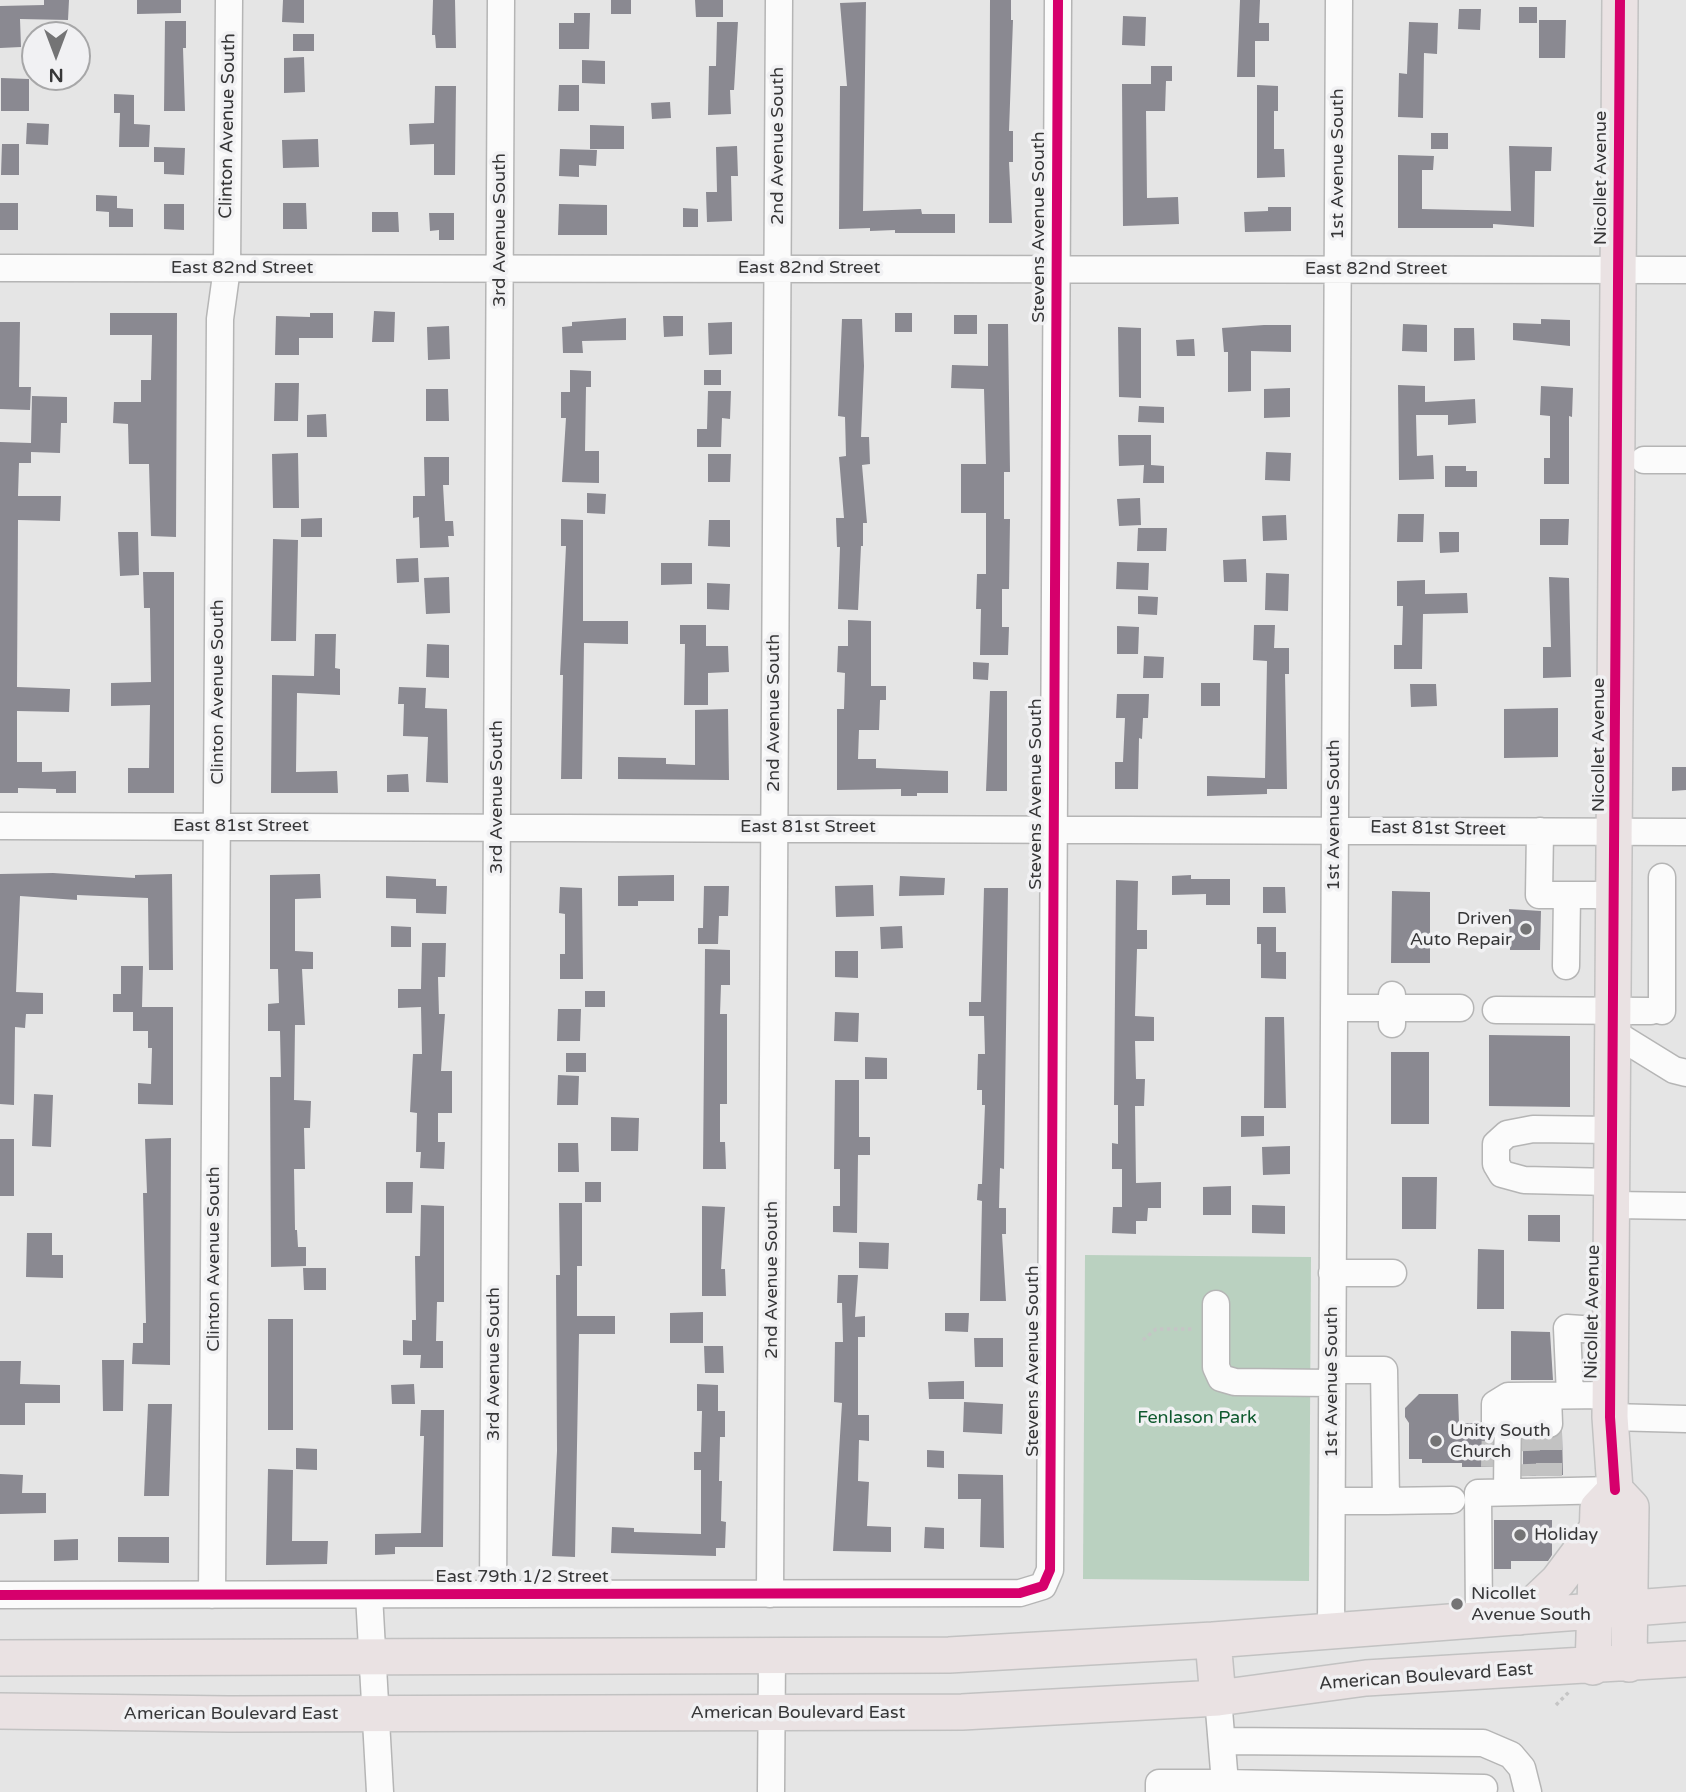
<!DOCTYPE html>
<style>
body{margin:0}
#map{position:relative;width:1686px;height:1792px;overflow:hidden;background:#e5e5e5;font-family:"Varela Round",sans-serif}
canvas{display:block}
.north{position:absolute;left:21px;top:21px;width:70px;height:70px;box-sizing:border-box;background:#f1f1f3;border:2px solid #a7a7a8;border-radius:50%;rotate:180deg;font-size:19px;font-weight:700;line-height:28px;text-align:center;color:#373738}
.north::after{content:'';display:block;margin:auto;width:24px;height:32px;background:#747475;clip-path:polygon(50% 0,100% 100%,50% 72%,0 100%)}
</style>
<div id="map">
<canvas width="1686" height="1792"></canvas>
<div class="north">N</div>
</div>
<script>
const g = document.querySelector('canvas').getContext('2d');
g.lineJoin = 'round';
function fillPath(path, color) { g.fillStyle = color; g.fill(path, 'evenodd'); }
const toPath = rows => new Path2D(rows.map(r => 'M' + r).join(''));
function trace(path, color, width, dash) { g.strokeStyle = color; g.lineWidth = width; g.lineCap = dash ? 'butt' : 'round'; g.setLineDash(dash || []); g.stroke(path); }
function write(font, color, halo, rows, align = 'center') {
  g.font = font + ' "Varela Round",sans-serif'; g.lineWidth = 7; g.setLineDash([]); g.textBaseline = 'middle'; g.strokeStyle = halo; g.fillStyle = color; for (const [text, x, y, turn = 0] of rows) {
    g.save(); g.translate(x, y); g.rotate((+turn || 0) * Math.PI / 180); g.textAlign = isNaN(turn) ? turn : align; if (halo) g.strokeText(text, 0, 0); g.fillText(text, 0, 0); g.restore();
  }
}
fillPath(toPath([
 [1085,1255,1311,1257,1309,1581,1083,1579]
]), '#bad1c0');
fillPath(toPath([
 [44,0,69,0,68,20,20,19,21,47,0,48,0,6,44,5],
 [137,0,181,0,181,13,137,14],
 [283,0,304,0,304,23,282,22],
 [433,0,455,0,456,48,436,48,435,35,432,35],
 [611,0,631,0,631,14,611,14],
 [695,0,723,0,723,17,696,17],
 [990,0,1011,0,1011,20,1013,20,1009,131,1013,131,1013,162,1009,162,1012,223,989,223],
 [1240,0,1260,0,1259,23,1269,23,1269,41,1255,41,1255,77,1237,77],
 [866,2,863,211,921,209,922,214,955,214,955,233,895,233,895,230,870,231,870,228,839,229,840,86,847,86,840,3],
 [1519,7,1537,7,1537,23,1519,23],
 [1459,9,1481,9,1480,30,1458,29],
 [574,13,590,13,589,49,559,49,559,23,574,23],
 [1123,16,1146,17,1145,46,1122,45],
 [1539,20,1566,20,1565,58,1539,58],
 [165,21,186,21,186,48,183,48,185,111,164,111],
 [717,22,738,22,734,90,730,90,731,114,708,115,709,66,716,66],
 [1409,22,1438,23,1437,54,1424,53,1423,118,1398,117,1399,73,1407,74],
 [293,34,314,34,314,51,293,51],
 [304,57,305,92,284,93,284,58],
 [582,60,605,61,605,84,582,83],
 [1151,66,1172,66,1172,81,1166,81,1165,111,1146,111,1147,198,1178,197,1179,224,1123,226,1122,84,1151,84],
 [1,78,29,79,29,111,1,111],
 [559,85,579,85,579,111,558,111],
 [1257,85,1278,86,1278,111,1274,111,1274,149,1284,149,1285,177,1257,178],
 [435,86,456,86,455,175,434,175,434,144,410,145,409,124,434,123],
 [114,94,134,95,134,124,150,125,149,147,119,147,120,113,114,113],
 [670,102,671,118,652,119,651,103],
 [27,123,49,124,48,145,26,144],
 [590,125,624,126,624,149,590,149],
 [1431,133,1448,133,1448,149,1431,149],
 [318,139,319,167,283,168,282,140],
 [2,144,19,144,19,175,1,175],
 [737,146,738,176,731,176,732,221,707,222,706,192,717,192,716,147],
 [1509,146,1552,147,1551,171,1535,171,1534,227,1493,224,1493,228,1398,228,1398,155,1434,156,1433,170,1422,170,1422,209,1511,211],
 [154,147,185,148,184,175,164,174,164,162,154,162],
 [560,149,597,150,596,166,579,165,579,177,559,176],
 [96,195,117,196,117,208,133,209,133,227,109,227,109,212,96,211],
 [0,203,18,203,18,230,0,230],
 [283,203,306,203,307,229,283,229],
 [164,204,184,204,184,230,164,229],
 [559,204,607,205,607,235,558,235],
 [1268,207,1291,207,1291,231,1245,232,1244,212,1268,211],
 [683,208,698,209,698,227,683,227],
 [372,212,398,212,399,232,372,232],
 [429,213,454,213,454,240,439,240,439,230,430,231],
 [374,311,395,312,394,342,372,342],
 [110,313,177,313,176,537,151,536,149,464,129,464,128,424,113,423,114,402,141,402,141,380,151,380,152,335,110,335],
 [310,313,333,313,333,338,299,338,299,355,275,355,276,316,310,317],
 [895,313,912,313,912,332,895,332],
 [954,315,977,315,977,334,954,334],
 [663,316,683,316,683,336,664,337],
 [626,318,626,340,582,341,583,353,563,353,562,327,572,326,572,322],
 [842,319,862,319,864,366,861,437,869,437,870,464,862,465,867,523,863,523,863,546,861,546,858,610,838,609,840,547,837,547,836,518,844,518,839,457,846,456,845,417,838,416],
 [1541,319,1570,320,1570,346,1513,340,1513,323,1541,324],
 [0,322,20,322,19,387,31,387,30,410,0,409],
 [732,322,732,354,709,355,708,323],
 [988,324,1008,324,1010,472,1004,472,1004,519,1010,519,1009,589,1002,589,1002,627,1009,627,1008,655,980,655,981,609,976,609,977,574,986,574,986,513,961,513,961,464,986,464,984,389,951,388,952,365,988,366],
 [1403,324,1427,325,1427,352,1402,351],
 [1264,325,1291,325,1291,352,1251,351,1251,391,1228,392,1228,352,1224,352,1222,328],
 [449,326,450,359,428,360,427,327],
 [1118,327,1141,328,1141,398,1119,397],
 [1454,328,1474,328,1475,360,1454,361],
 [1194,339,1195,356,1177,356,1176,340],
 [570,370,591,371,591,387,586,387,585,451,599,451,599,483,562,482,566,418,561,418,561,392,570,392],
 [704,370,721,370,721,385,704,385],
 [275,383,299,383,298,421,274,421],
 [1398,385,1425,386,1425,402,1475,399,1476,423,1448,425,1448,415,1416,415,1417,456,1433,455,1434,479,1399,480],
 [1541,386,1573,388,1572,417,1569,416,1569,484,1544,484,1544,458,1550,458,1550,416,1540,415],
 [1290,388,1290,417,1264,418,1264,389],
 [426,389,448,389,449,421,426,421],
 [708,391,731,391,730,419,722,418,721,447,697,447,697,429,707,429],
 [32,396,67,397,67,423,61,423,60,453,31,452,31,463,19,463,18,496,61,496,60,521,18,520,17,687,70,689,69,712,17,711,17,762,42,762,42,772,76,771,76,793,56,793,56,789,18,788,18,793,0,793,0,442,31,443],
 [1139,406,1164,407,1164,423,1138,422],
 [326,414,327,437,307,437,307,415],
 [1118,435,1151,435,1151,465,1164,466,1164,483,1143,483,1144,465,1119,466],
 [1266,452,1291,453,1290,481,1265,480],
 [298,453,299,508,273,508,272,454],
 [708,454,731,454,730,482,708,482],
 [424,457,449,457,449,485,443,485,445,521,453,521,454,536,448,536,449,547,420,548,419,517,413,518,413,496,425,496],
 [1445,466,1466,466,1466,471,1477,471,1477,487,1445,487],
 [587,493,606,494,605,514,587,513],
 [1140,498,1141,525,1119,526,1117,499],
 [1398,514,1424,514,1423,542,1397,542],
 [1286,515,1287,540,1263,541,1262,516],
 [322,518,322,537,301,537,301,519],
 [561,519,583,520,583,621,628,621,628,644,584,643,582,779,561,779,563,675,560,675,566,546,561,546],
 [1540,519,1569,519,1568,545,1540,545],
 [709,520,730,520,730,547,708,546],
 [1138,528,1167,528,1166,551,1137,551],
 [118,532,138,532,139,575,120,576],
 [1439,532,1459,532,1459,552,1440,553],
 [273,539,298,540,296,641,271,641],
 [418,558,419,582,397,583,396,559],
 [1246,559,1247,582,1224,582,1223,560],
 [1117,562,1149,563,1148,590,1116,589],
 [661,563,692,563,692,584,661,585],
 [143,572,174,572,174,793,128,793,128,768,149,768,150,705,111,706,111,683,151,682,150,608,144,608],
 [1266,573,1289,574,1288,611,1265,610],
 [449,577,450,613,426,614,424,578],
 [1549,577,1569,578,1571,677,1543,678,1543,647,1551,647],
 [1425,580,1425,594,1467,593,1468,613,1423,614,1422,669,1394,669,1394,645,1402,645,1403,606,1397,606,1397,581],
 [707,583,730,584,729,610,707,609],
 [1138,596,1158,597,1157,615,1138,614],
 [848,620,871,621,871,686,886,686,886,700,880,700,879,730,859,730,858,759,876,759,876,768,948,771,948,793,917,793,917,796,901,796,901,789,837,790,837,709,844,709,845,673,837,672,838,646,848,646],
 [680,625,706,625,706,646,728,646,729,672,708,673,708,705,684,705,685,644,680,644],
 [1254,625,1275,625,1274,648,1289,648,1289,674,1285,674,1287,789,1267,789,1267,794,1207,796,1207,776,1265,778,1267,661,1253,660],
 [1117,626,1139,627,1138,654,1117,654],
 [315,634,336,634,335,668,340,669,340,695,297,693,296,772,337,771,338,793,271,793,272,675,314,676],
 [427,644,449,645,449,678,426,677],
 [1144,656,1164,657,1163,678,1143,678],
 [973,662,989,663,988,680,973,679],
 [1201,683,1220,683,1220,706,1201,706],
 [1410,684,1436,684,1437,706,1411,707],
 [399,687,426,688,425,708,447,709,448,783,426,782,428,737,403,736,404,704,398,704],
 [990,691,1007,691,1007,791,986,791],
 [1117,694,1149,694,1148,718,1143,718,1142,739,1139,738,1138,789,1115,789,1115,762,1123,762,1125,718,1116,718],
 [1558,708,1558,757,1504,758,1504,709],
 [728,709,729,780,618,779,618,757,666,758,666,764,695,765,695,710],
 [1672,767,1686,767,1686,790,1672,791],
 [408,774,409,792,387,792,387,775],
 [53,873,135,878,135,875,172,874,173,970,149,970,148,898,77,895,77,900,20,896,16,992,43,993,43,1014,26,1014,25,1028,15,1027,14,1105,0,1104,0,874],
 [320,874,321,898,295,899,295,951,313,952,313,969,302,969,305,1025,295,1025,294,1100,311,1101,310,1128,304,1128,305,1169,294,1169,295,1230,297,1230,298,1247,306,1247,306,1266,271,1267,270,1077,281,1077,280,1031,268,1031,268,1004,279,1003,278,969,270,969,270,875],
 [674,875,674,901,638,901,638,906,618,906,618,876],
 [1191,875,1191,879,1230,879,1230,905,1206,905,1206,894,1172,895,1172,876],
 [386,876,436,879,436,886,447,886,446,914,416,913,416,899,386,898],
 [900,876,945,878,944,895,899,896],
 [1116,880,1138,881,1137,930,1147,930,1147,949,1137,949,1135,1016,1154,1017,1154,1041,1135,1041,1136,1079,1145,1079,1144,1106,1135,1106,1136,1183,1161,1182,1161,1208,1148,1208,1147,1221,1136,1221,1136,1234,1112,1233,1113,1207,1122,1207,1122,1169,1112,1169,1112,1143,1118,1144,1118,1105,1114,1105],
 [873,885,874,916,836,917,835,886],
 [704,886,729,886,728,916,719,916,718,944,698,944,698,928,703,928],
 [560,887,582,888,583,979,560,979,560,954,565,954,565,914,559,913],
 [1263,887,1285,887,1286,913,1263,913],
 [984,888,1008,888,1004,1169,1000,1168,999,1208,1006,1208,1006,1234,1002,1234,1006,1301,980,1301,982,1201,977,1200,978,1184,982,1184,985,1105,982,1105,982,1090,977,1090,978,1054,985,1054,984,1016,969,1016,969,1002,981,1002],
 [1392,891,1430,892,1430,963,1391,963],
 [1509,909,1541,911,1540,950,1510,950],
 [391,926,411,927,411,947,391,947],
 [902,926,903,948,881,949,880,927],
 [1257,927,1276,927,1276,952,1286,952,1286,979,1261,978,1261,944,1257,944],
 [422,943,446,943,445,977,438,977,439,1014,445,1014,441,1071,452,1071,452,1113,438,1113,438,1142,445,1142,444,1169,420,1168,421,1152,416,1152,417,1113,410,1112,413,1054,422,1054,421,1007,398,1008,398,989,421,989],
 [705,949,730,950,730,985,721,985,720,1014,727,1014,727,1104,720,1104,720,1142,725,1142,726,1169,703,1169],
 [835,951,858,951,858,978,835,977],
 [121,966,143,966,142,1007,173,1007,173,1105,138,1104,138,1083,151,1084,152,1048,148,1048,148,1031,133,1031,133,1012,113,1012,113,994,121,994],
 [585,991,605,991,605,1007,585,1007],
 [558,1009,581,1009,580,1041,557,1041],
 [835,1012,859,1013,858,1042,834,1041],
 [1265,1017,1284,1017,1286,1108,1264,1108],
 [1489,1035,1570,1036,1570,1107,1489,1106],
 [1391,1052,1429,1052,1429,1124,1391,1124],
 [566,1053,586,1053,586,1072,566,1072],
 [865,1057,887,1058,887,1079,865,1079],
 [558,1075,579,1076,578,1105,557,1105],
 [835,1080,859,1080,859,1137,870,1137,870,1155,858,1155,857,1233,833,1232,833,1206,840,1206,840,1169,834,1169],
 [34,1094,53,1095,51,1147,32,1146],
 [1241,1116,1264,1116,1264,1136,1241,1137],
 [611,1117,639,1118,638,1151,611,1151],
 [171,1138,170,1365,132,1364,133,1343,143,1343,143,1323,146,1323,143,1193,147,1193,145,1139],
 [0,1139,14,1139,14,1196,0,1196],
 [558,1143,578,1143,579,1172,558,1172],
 [1290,1146,1290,1174,1263,1175,1262,1147],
 [1402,1177,1437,1177,1436,1229,1402,1229],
 [386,1182,413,1182,412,1213,386,1213],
 [585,1182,601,1182,601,1202,585,1202],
 [1231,1186,1231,1215,1203,1215,1203,1187],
 [559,1203,582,1203,582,1266,577,1266,577,1316,615,1316,615,1334,579,1334,575,1557,552,1556,557,1451,556,1275,560,1275],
 [421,1205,444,1206,444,1302,437,1302,436,1341,443,1341,443,1368,420,1368,421,1355,403,1355,403,1340,412,1341,412,1320,416,1320,415,1256,420,1256],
 [1252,1205,1285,1206,1285,1234,1252,1233],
 [702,1206,725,1207,721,1269,725,1269,726,1296,702,1296],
 [1528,1215,1560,1215,1560,1242,1528,1241],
 [27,1233,52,1233,52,1255,63,1255,63,1278,26,1277],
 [859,1242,889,1243,888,1269,859,1268],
 [1478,1249,1504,1250,1504,1309,1477,1309],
 [303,1268,326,1268,326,1290,304,1290],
 [838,1275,858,1275,855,1317,865,1316,865,1337,858,1337,858,1415,869,1415,869,1441,859,1440,858,1481,869,1482,867,1526,891,1527,891,1552,833,1551,842,1403,834,1402,835,1342,843,1342,842,1303,837,1303],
 [703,1312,703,1343,670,1343,670,1313],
 [945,1313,969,1313,968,1332,945,1331],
 [268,1319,293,1319,293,1430,268,1430],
 [1511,1331,1550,1332,1553,1380,1511,1380],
 [974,1338,1003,1338,1003,1367,975,1367],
 [704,1346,723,1346,724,1373,705,1373],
 [102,1360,124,1360,123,1411,103,1411],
 [0,1361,21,1361,20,1384,60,1385,60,1403,25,1403,25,1425,0,1425],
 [964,1381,964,1399,929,1399,928,1382],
 [414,1384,415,1404,392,1404,391,1385],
 [697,1384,718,1385,718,1411,725,1411,725,1437,720,1437,719,1481,722,1481,721,1521,726,1522,725,1548,716,1548,716,1556,611,1553,612,1527,634,1528,634,1532,701,1534,701,1470,694,1470,694,1452,701,1452,702,1411,697,1411],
 [1419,1394,1458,1394,1459,1423,1479,1423,1482,1432,1492,1439,1492,1467,1462,1467,1462,1463,1422,1463,1422,1459,1409,1459,1409,1423,1405,1417,1405,1408],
 [964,1402,1003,1404,1002,1434,963,1432],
 [148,1404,172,1404,169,1496,144,1496],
 [421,1410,444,1410,443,1547,395,1547,395,1554,375,1555,375,1534,421,1533,424,1436,420,1436],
 [1562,1432,1563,1475,1523,1476,1523,1440,1538,1435,1550,1440],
 [296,1448,317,1449,317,1470,296,1469],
 [927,1450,944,1451,944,1468,927,1467],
 [268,1469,293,1470,292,1541,328,1541,327,1564,266,1565],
 [0,1474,23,1475,22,1493,46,1493,46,1513,0,1514],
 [958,1474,1003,1475,1004,1548,980,1547,981,1499,958,1499],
 [1494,1520,1552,1520,1552,1555,1548,1561,1511,1561,1511,1569,1494,1569],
 [925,1527,944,1528,944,1549,924,1548],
 [118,1537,169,1537,169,1563,118,1562],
 [78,1539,78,1560,54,1561,54,1540]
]), '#8a8991');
trace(toPath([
 [1549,1424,1549,1476],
 [1526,1425,1528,1476],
 [1494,1467,1495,1424]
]), '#c2c2c2', 26, [26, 13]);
const minor = toPath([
 [0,268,1686,270],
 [1644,460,1686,460],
 [0,826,1686,832],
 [1540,831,1539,895,1616,895],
 [1566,966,1567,895],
 [1392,995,1392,1008,1460,1008],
 [1334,1008,1392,1008,1392,1024],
 [1496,1010,1651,1011],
 [1662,1011,1662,877],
 [1614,1033,1674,1070,1686,1073],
 [1612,1182,1524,1180,1502,1174,1496,1164,1496,1144,1507,1134,1533,1129,1613,1130],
 [1612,1205,1686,1206],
 [1332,1273,1393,1273],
 [1216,1304,1216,1367,1221,1378,1235,1382,1332,1383],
 [1570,1395,1567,1328,1611,1331],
 [1526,1396,1526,1425],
 [1548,1396,1549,1424],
 [1610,1417,1686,1419],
 [1495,1424,1495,1404,1508,1396,1610,1395],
 [1507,1492,1508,1401],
 [1332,1501,1386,1501,1384,1370,1332,1370],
 [1386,1501,1452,1500],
 [493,1594,501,0],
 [770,1594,779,0],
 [0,1595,1020,1593,1043,1586,1050,1570,1058,0],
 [212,1595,220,319,227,268,229,0],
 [369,1595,380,1792],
 [1479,1620,1478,1493,1615,1490],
 [1331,1630,1339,0],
 [1222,1741,1483,1743,1511,1755,1522,1768,1528,1792],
 [1225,1783,1484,1788],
 [771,1792,772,1654],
 [1159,1792,1159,1783,1225,1783,1218,1698]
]);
const major = toPath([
 [1620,0,1610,1417,1615,1490,1631,1507,1629,1664],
 [1520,1617,1558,1581,1597,1529],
 [1213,1640,1218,1698],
 [0,1658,949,1655,1213,1640,1686,1604],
 [1593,1667,1598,1508,1615,1490],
 [0,1711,229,1714,962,1712,1218,1698,1366,1678,1686,1659]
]);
trace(minor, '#b5b5b5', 29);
trace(major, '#c2c2c2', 38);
trace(toPath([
 [1143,1340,1156,1329,1194,1329],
 [1556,1705,1569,1692]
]), '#c5c5c5', 3.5, [3.5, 3.5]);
trace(minor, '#fbfbfb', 26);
trace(major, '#eae2e3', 35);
trace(toPath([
 [1615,1490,1610,1417,1620,0],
 [0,1595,1020,1593,1043,1586,1050,1570,1058,0]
]), '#d6006c', 10);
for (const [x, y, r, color] of [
 [1526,929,7,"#747475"],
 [1436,1441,7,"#747475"],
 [1520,1535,7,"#747475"],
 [1457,1604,7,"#747475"]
]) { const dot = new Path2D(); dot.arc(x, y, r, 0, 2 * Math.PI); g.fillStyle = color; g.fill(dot); trace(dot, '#f1f1f3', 2.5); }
write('18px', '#373738', '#f1f1f3', [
 ["Clinton Avenue South",228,126,-89],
 ["2nd Avenue South",778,146,-90],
 ["1st Avenue South",1338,164,-90],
 ["Nicollet Avenue",1601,178,-90],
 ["Stevens Avenue South",1039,227,-90],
 ["3rd Avenue South",500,230,-90],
 ["East 82nd Street",242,268],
 ["East 82nd Street",809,268],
 ["East 82nd Street",1376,269],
 ["Clinton Avenue South",218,692,-90],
 ["2nd Avenue South",774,713,-90],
 ["Nicollet Avenue",1599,745,-90],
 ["Stevens Avenue South",1036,794,-90],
 ["3rd Avenue South",497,797,-90],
 ["1st Avenue South",1334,815,-90],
 ["East 81st Street",241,826],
 ["East 81st Street",808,827],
 ["East 81st Street",1438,829,1],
 ["Clinton Avenue South",214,1259,-90],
 ["2nd Avenue South",772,1280,-90],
 ["Nicollet Avenue",1593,1312,-89],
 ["Stevens Avenue South",1033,1361,-90],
 ["3rd Avenue South",494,1364,-90],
 ["1st Avenue South",1332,1382,-90],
 ["East 79th 1/2 Street",522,1577],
 ["American Boulevard East",1426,1677,-4],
 ["American Boulevard East",798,1713],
 ["American Boulevard East",231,1714]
]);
write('18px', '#373738', '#f1f1f3', [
 ["Driven",1512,919,"right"],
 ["Auto Repair",1512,940,"right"],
 ["Unity South",1450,1431],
 ["Church",1450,1452],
 ["Holiday",1534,1535],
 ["Nicollet",1471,1594],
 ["Avenue South",1471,1615]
], 'left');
write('18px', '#0e592e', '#f1f1f3', [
 ["Fenlason Park",1197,1418]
]);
</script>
